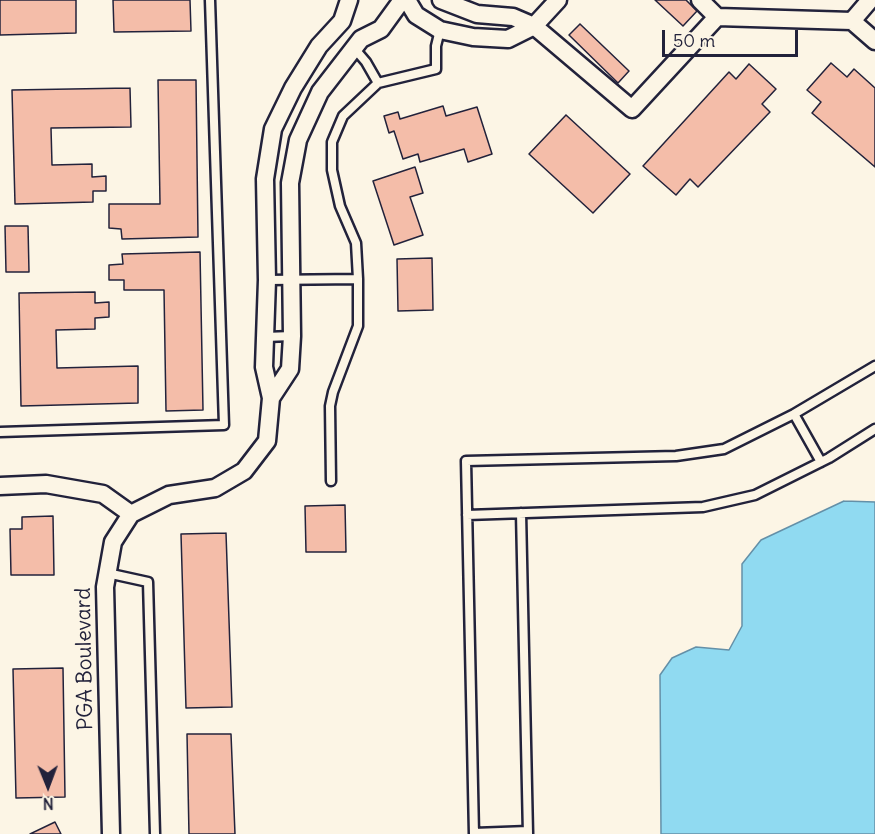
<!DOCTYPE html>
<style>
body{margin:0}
#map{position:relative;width:875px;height:834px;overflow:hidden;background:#fcf5e5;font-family:Delius,sans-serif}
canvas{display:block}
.north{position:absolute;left:18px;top:756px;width:60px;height:60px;-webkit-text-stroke:4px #fcf5e5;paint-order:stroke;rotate:179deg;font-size:16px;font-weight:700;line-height:24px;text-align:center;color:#22223b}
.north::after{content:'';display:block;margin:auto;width:21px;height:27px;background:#22223b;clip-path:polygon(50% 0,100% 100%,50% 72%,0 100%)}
.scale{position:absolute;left:662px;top:30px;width:136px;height:27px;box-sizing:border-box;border:3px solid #22223b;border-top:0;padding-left:8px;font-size:18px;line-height:21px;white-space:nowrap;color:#22223b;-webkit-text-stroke:4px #fcf5e5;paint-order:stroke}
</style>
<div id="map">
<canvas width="875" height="834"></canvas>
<div class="north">N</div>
<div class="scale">50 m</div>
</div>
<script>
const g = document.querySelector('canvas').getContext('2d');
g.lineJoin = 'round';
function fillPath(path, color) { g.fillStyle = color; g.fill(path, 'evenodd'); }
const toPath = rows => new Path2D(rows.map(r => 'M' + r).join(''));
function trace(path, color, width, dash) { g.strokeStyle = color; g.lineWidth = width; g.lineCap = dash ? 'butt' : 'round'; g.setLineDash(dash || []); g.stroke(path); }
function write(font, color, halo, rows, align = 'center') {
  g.font = font + ' Delius,sans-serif'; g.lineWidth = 4.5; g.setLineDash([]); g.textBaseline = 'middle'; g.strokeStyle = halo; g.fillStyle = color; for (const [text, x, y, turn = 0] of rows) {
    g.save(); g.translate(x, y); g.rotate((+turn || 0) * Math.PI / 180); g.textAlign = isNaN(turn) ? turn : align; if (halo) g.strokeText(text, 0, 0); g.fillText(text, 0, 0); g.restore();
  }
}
const water = toPath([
 [844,501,875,502,875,834,661,834,660,675,672,658,696,647,729,650,742,626,742,564,761,540,844,501]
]);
fillPath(water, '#90daf1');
trace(water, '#6490a8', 1.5);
const building = toPath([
 [0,0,76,0,76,33,0,35,0,0],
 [113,0,190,0,191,31,114,32,113,0],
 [655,0,686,0,697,11,683,26,655,0],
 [580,24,629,71,618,83,569,35,580,24],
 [831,63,847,77,854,69,875,88,875,167,812,113,821,102,807,90,831,63],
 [749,64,776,89,762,104,770,112,698,187,690,179,676,195,643,166,729,72,736,79,749,64],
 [158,80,196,80,198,237,122,239,121,229,109,228,109,204,160,204,158,80],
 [130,88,131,127,51,128,52,165,92,164,92,177,106,176,106,191,93,191,93,202,15,204,12,90,130,88],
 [443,106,446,116,477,107,492,154,468,162,464,149,420,162,418,154,403,159,394,131,389,133,384,116,398,112,400,119,443,106],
 [566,115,630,174,593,213,529,154,566,115],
 [415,167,423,193,410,197,423,235,394,245,373,181,415,167],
 [5,226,28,226,29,272,6,272,5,226],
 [200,252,203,410,166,411,164,290,124,290,124,280,109,280,109,265,123,264,122,254,200,252],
 [432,258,433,310,398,311,397,259,432,258],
 [95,292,95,303,109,302,109,317,95,318,95,329,56,330,57,368,138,366,138,403,21,406,19,293,95,292],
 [345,505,346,552,306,552,305,506,345,505],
 [53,516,54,575,11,575,10,529,22,529,22,517,53,516],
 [226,533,232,707,186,708,181,534,226,533],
 [63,668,65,797,16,798,13,669,63,668],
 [187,734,231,734,235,834,189,834,187,734],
 [55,822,61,834,30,834,55,822]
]);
fillPath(building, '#f4bda9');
trace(building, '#22223b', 1.5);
const service = toPath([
 [354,48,366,62,378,83],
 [267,280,358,279],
 [265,337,292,336],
 [794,414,821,462],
 [0,432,224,425,210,0],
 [331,481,330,406,333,392,358,326,358,279,356,243,340,206,332,170,332,142,343,116,378,83,436,69,436,46,440,30],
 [521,513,528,834],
 [467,515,703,507,755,495,829,458,875,429],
 [107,573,148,582,155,834],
 [474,833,528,831],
 [474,834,466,461,676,456,724,449,794,414,875,366]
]);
const minor = toPath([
 [407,0,416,15,440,30,473,37,508,39,534,26],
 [441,0,477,14,513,17,534,26],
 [558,0,534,26,632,109,717,17,700,0],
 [870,0,852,21,875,41],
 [717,17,852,21],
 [271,398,290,369,292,336,290,183,298,140,320,92,361,39,381,29,402,0],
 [0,486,46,484,103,494,131,514],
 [111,834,105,587,113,542,131,514,169,495,215,488,244,471,267,441,271,398,264,367,267,280,265,179,273,129,293,88,319,46,342,21,349,0]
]);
trace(service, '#22223b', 13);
trace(minor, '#22223b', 21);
trace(service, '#fcf5e5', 8);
trace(minor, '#fcf5e5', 16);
write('21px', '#22223b', '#fcf5e5', [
 ["PGA Boulevard",85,659,-91]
]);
</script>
